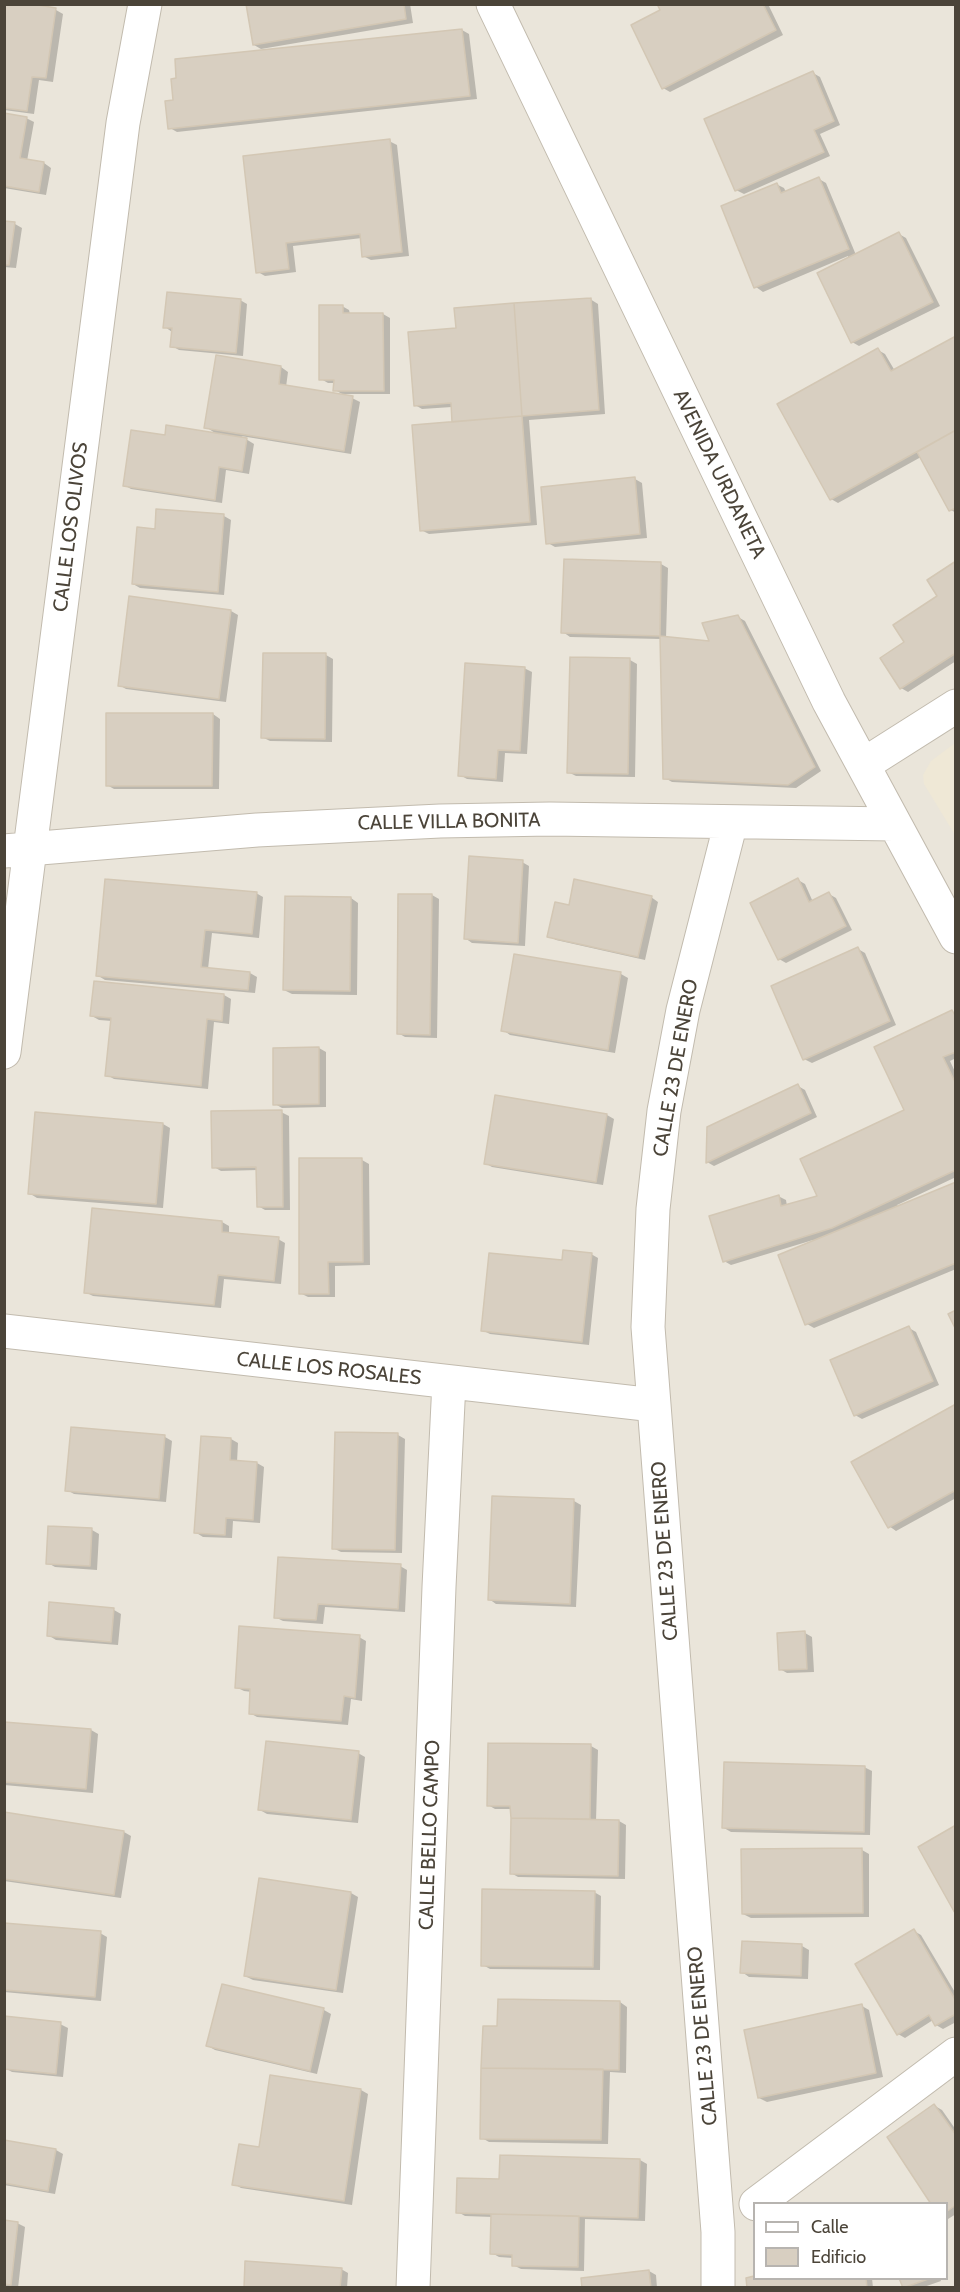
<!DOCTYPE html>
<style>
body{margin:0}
#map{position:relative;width:960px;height:2292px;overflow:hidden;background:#f6f3ec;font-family:Cabin,sans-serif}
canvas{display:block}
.frame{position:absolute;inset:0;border:6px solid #4b4439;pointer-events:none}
.legend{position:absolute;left:753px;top:2202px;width:195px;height:78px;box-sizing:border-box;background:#fff;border:2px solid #b7b4b0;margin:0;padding:8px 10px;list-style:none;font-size:18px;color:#4b4439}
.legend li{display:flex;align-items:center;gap:12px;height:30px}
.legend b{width:30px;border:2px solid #b7b4b0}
</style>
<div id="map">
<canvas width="960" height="2292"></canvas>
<div class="frame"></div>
<ul class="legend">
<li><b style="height:8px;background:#fff"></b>Calle</li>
<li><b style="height:16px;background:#d8cfc1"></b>Edificio</li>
</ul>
</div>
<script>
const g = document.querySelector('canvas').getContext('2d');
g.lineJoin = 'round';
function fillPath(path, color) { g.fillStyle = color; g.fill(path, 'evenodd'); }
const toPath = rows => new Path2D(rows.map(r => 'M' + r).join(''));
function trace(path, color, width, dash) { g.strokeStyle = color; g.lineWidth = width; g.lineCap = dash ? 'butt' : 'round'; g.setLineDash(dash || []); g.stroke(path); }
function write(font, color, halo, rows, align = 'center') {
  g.font = font + ' Cabin,sans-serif'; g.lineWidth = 5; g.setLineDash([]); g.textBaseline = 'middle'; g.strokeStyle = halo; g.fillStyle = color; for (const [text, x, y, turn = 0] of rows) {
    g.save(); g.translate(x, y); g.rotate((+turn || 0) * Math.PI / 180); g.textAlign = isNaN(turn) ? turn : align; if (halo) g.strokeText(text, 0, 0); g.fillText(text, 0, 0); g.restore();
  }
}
fillPath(toPath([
 [5,5,955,5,955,2287,5,2288],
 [754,2204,946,2204,946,2278,754,2278]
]), '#eae5da');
fillPath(toPath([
 [955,743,955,835,924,784,923,775,931,761]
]), '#efe8d6');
fillPath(toPath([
 [4,4,56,10,63,14,53,82,39,80,34,114,4,110],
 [247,4,410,4,413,23,261,49,254,45],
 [659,4,768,4,783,35,670,92,663,88,662,11],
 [462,30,469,34,477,99,177,132,170,128],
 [813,73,820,77,840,125,820,134,830,156,744,194,736,190],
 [4,114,26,118,34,122,27,161,44,163,51,168,46,195,4,188],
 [389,141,397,145,409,256,371,260,363,256,362,238,293,246,296,272,265,276,258,272,244,158],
 [819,179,826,183,856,255,899,234,906,238,940,306,859,346,852,342,848,256,763,292,756,287,723,207,776,184,784,188,786,192],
 [4,222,15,224,22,228,16,268,4,267],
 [590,299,598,304,605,414,529,420,537,525,429,534,421,530,453,424,452,407,422,409,415,405,458,330],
 [240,300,247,304,243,356,179,350,172,346,172,332,165,327],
 [342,306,349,310,350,314,383,314,390,318,390,394,342,394,335,390,335,383,328,383,321,379],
 [956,337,956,513,951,510,921,457,838,503,831,499,878,350,885,354,895,371],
 [281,367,288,372,286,387,352,398,360,402,351,454,241,436,254,444,249,474,226,470,222,503,131,489,124,485,166,437,218,435,206,427],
 [635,479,642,483,647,538,555,547,548,543],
 [158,510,224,516,231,520,224,595,140,588,133,584,156,531],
 [565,561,661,564,668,568,666,638,711,643,738,617,745,621,821,771,796,788,672,782,665,778,661,639,570,637,563,632],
 [956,563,956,661,908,692,901,688,906,643,939,597],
 [131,598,231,611,238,615,226,702,126,689,119,685],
 [326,655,333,659,332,742,270,741,262,737],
 [571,659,630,660,637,664,635,777,576,776,568,772],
 [524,668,532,672,527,754,505,753,503,782,467,779,460,775],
 [213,714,220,719,219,789,114,789,107,785],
 [522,862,529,866,525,946,472,943,465,938],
 [798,880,805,884,813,902,829,894,836,898,852,930,786,963,779,959],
 [256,893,263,897,259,938,212,933,208,969,250,973,257,977,255,993,105,980,97,975],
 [432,895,439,899,437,1038,405,1037,398,1033],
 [651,897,658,902,645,960,556,940,549,936,570,906],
 [351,898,358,903,357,995,292,994,284,990],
 [858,949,865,953,896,1025,812,1063,804,1059],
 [516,956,621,974,628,978,615,1053,510,1035,503,1030],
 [95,983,224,995,231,999,229,1024,214,1022,208,1089,114,1079,107,1075,112,1021,99,1020,92,1016],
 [952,1012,956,1014,956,1058,950,1061,956,1074,956,1177,897,1205,898,1207,956,1183,956,1269,814,1328,807,1324,813,1240,731,1265,724,1261,778,1196,786,1200,787,1206,819,1196,906,1111],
 [319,1048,326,1052,326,1107,282,1108,275,1104],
 [798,1086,805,1090,817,1117,714,1166,707,1162],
 [281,1112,289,1116,290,1210,265,1210,258,1206,258,1170,221,1171,214,1167],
 [607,1115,614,1119,603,1185,492,1167,485,1163],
 [163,1124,170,1128,163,1208,37,1198,29,1193],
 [300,1160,362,1160,369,1164,370,1265,335,1266,335,1297,308,1297,300,1293],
 [222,1222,229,1226,229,1234,278,1239,285,1243,281,1284,224,1279,221,1308,93,1296,85,1292],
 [591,1254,598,1258,589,1345,490,1334,482,1330],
 [909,1328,916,1332,939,1385,862,1419,855,1415],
 [956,1406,956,1498,896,1531,889,1526],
 [398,1435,405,1439,402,1553,341,1552,333,1548],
 [165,1437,172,1441,166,1502,74,1494,67,1490],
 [231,1439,238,1443,237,1462,257,1463,264,1467,260,1523,233,1521,232,1538,203,1537,195,1532],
 [574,1501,581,1505,576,1607,496,1604,489,1599],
 [50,1527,92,1530,99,1534,97,1570,55,1567,48,1563],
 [400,1566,407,1570,405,1612,325,1607,323,1624,283,1621,275,1617],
 [114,1610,121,1614,118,1645,56,1640,48,1635],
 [805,1633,812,1637,814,1672,787,1673,780,1669],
 [359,1637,366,1641,362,1701,351,1699,348,1725,257,1717,250,1713,252,1692,244,1691,236,1687],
 [4,1723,91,1730,98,1734,93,1793,4,1785],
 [591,1746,598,1750,596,1821,619,1821,626,1825,625,1879,518,1877,511,1873,512,1809,495,1809,488,1805],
 [358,1753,365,1757,358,1823,267,1814,260,1810],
 [864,1767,872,1771,870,1835,731,1832,724,1828],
 [5,1814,124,1832,131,1836,121,1898,4,1881],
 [862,1850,869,1854,869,1917,751,1918,743,1914],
 [594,1892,601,1896,600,1970,490,1969,483,1965],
 [351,1893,358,1897,343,1993,253,1980,245,1976],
 [4,1924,100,1933,107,1937,101,2001,4,1992],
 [914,1931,921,1935,956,1994,956,2022,943,2029,936,2025,933,2020,905,2038,898,2034],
 [802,1946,809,1950,808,1979,749,1977,742,1972],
 [223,1985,324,2010,331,2014,317,2074,215,2050,208,2046],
 [620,2002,627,2007,626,2073,610,2072,608,2144,489,2142,482,2138,499,2028],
 [862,2006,869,2010,883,2077,767,2102,759,2098],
 [60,2024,68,2028,63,2077,12,2072,5,2068],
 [271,2077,361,2090,368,2094,352,2205,241,2188,234,2184,261,2149],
 [935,2106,942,2110,956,2130,956,2214,948,2219],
 [4,2141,56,2150,63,2154,55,2194,4,2185],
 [640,2160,647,2164,645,2221,585,2219,584,2271,521,2269,513,2265,513,2258,499,2257,492,2253,493,2217,465,2216,458,2212,501,2180],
 [4,2222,17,2223,25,2227,18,2288,4,2286],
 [341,2269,348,2273,347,2288,245,2288],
 [649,2271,656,2275,657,2288,583,2288],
 [754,2278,872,2278,873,2288,749,2288,747,2279],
 [901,2278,940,2278,941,2281,921,2288,905,2288]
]), '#0003');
const building = toPath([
 [4,4,32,4,56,8,46,78,32,77,27,111,4,108,4,4],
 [246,4,404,4,406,19,253,45,246,4],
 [657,4,763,4,776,30,662,89,631,25,660,10,657,4],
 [462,29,470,96,168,129,165,101,173,100,171,79,176,78,175,59,462,29],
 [813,71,834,121,814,130,824,152,735,191,704,119,813,71],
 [4,113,27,117,20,158,44,162,39,192,4,186,4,113],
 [390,139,402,252,362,257,360,234,286,243,289,269,256,273,243,156,390,139],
 [819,177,849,249,754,288,721,206,777,183,781,193,819,177],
 [4,221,15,222,9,265,4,265,4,221],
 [899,232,933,302,851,343,817,273,899,232],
 [167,292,241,299,236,353,170,347,172,328,163,328,167,292],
 [591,298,599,410,522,416,514,303,591,298],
 [514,303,522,416,452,422,451,403,414,406,408,332,456,328,454,308,514,303],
 [319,305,343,305,343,313,383,313,384,391,333,391,334,380,319,380,319,305],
 [956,336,956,430,830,500,777,404,878,348,891,371,956,336],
 [216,355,281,366,279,384,353,396,344,451,204,428,216,355],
 [522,416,530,522,420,531,412,425,522,416],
 [166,425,247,438,242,471,219,467,215,500,123,486,131,430,165,435,166,425],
 [956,430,956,508,949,511,917,452,956,430],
 [635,477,640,534,546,544,541,487,635,477],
 [156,509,224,514,218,592,132,584,137,527,155,529,156,509],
 [564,559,661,562,660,636,561,633,564,559],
 [956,561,956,653,900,689,880,658,904,642,893,625,937,596,927,580,956,561],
 [129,596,231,610,219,699,118,686,129,596],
 [738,615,815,767,788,785,663,779,660,636,709,641,702,623,738,615],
 [263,653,326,653,325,739,261,738,263,653],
 [570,657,630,658,628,774,567,773,570,657],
 [465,663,525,667,520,751,498,750,496,779,458,776,465,663],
 [106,713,213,713,212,786,106,786,106,713],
 [469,856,523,860,518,943,464,939,469,856],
 [798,878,809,902,829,892,846,926,778,960,750,903,798,878],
 [105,879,257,892,252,934,205,930,201,967,250,972,248,990,96,976,105,879],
 [574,879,652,896,638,957,547,937,555,902,569,905,574,879],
 [398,894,432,894,430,1035,397,1034,398,894],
 [285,896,351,897,350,991,283,990,285,896],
 [858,947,890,1021,803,1060,771,986,858,947],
 [514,954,621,972,608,1050,501,1031,514,954],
 [94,981,224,994,222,1021,207,1019,201,1086,105,1076,111,1018,90,1016,94,981],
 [952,1010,956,1017,956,1052,943,1057,956,1084,956,1170,832,1228,723,1262,709,1216,779,1195,781,1206,817,1196,800,1159,904,1110,874,1047,952,1010],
 [319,1047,319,1104,273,1105,273,1048,319,1047],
 [798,1084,811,1113,706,1163,707,1127,798,1084],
 [495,1095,607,1114,596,1182,484,1164,495,1095],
 [282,1110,283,1207,257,1207,256,1167,212,1168,211,1111,282,1110],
 [35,1112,163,1123,156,1204,28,1194,35,1112],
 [299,1158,362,1158,363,1262,328,1262,329,1294,299,1294,299,1158],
 [956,1182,956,1263,805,1325,778,1255,956,1182],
 [92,1208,222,1221,222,1232,279,1237,274,1281,218,1275,214,1305,84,1293,92,1208],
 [563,1250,592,1253,582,1342,481,1331,489,1253,562,1260,563,1250],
 [956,1310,956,1330,948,1314,956,1310],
 [909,1326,933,1381,854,1416,830,1360,909,1326],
 [956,1404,956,1490,888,1528,851,1462,956,1404],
 [71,1427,165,1435,159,1499,65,1491,71,1427],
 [335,1432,398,1433,395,1550,332,1549,335,1432],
 [201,1436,231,1438,230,1460,257,1462,253,1520,226,1518,225,1535,194,1533,201,1436],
 [492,1496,574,1499,570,1604,488,1600,492,1496],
 [48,1526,92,1528,90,1566,46,1564,48,1526],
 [278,1557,401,1564,398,1609,318,1604,316,1620,274,1618,278,1557],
 [49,1602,114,1608,111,1642,47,1636,49,1602],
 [239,1626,360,1635,355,1698,344,1696,341,1721,249,1714,250,1689,235,1688,239,1626],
 [805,1631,807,1669,779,1670,777,1633,805,1631],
 [4,1722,91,1729,86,1789,4,1782,4,1722],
 [266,1741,359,1751,351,1820,258,1810,266,1741],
 [488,1743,591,1744,590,1819,511,1818,510,1806,487,1806,488,1743],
 [724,1762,865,1766,864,1832,722,1828,724,1762],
 [4,1812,124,1831,114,1895,4,1879,4,1812],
 [511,1818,619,1820,618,1876,510,1874,511,1818],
 [956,1825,956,1915,918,1847,956,1825],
 [862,1848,863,1913,742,1914,741,1849,862,1848],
 [259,1878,351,1892,336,1990,244,1976,259,1878],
 [482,1889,595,1891,593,1967,481,1966,482,1889],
 [4,1923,101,1931,95,1997,4,1990,4,1923],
 [914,1929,956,2001,956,2014,935,2026,929,2015,897,2035,855,1964,914,1929],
 [742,1941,802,1944,801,1976,740,1973,742,1941],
 [222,1984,324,2008,310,2071,206,2046,222,1984],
 [498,1999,620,2001,619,2070,481,2068,483,2026,497,2026,498,1999],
 [862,2004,876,2073,758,2098,744,2030,862,2004],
 [4,2016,61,2022,56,2074,4,2069,4,2016],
 [481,2068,603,2069,601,2140,480,2139,481,2068],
 [270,2075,361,2089,344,2201,232,2185,239,2144,259,2147,270,2075],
 [934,2104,956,2135,956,2205,946,2212,946,2204,931,2204,887,2137,934,2104],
 [4,2140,56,2149,48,2191,4,2183,4,2140],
 [500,2155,640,2159,638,2218,456,2213,457,2178,499,2179,500,2155],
 [491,2214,579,2216,578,2267,512,2266,512,2255,490,2254,491,2214],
 [4,2220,18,2222,11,2285,4,2284,4,2220],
 [245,2261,342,2268,340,2288,244,2288,245,2261],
 [649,2270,651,2288,582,2288,581,2278,649,2270],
 [754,2276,754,2278,866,2278,867,2288,747,2288,746,2278,754,2276],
 [899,2278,931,2278,903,2288,899,2278]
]);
fillPath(building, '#d8cfc1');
trace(building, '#d3c7b4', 1.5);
const minor = toPath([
 [493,4,829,702,956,937],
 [863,765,956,706],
 [4,851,257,830,440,821,550,819,894,824],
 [4,1052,123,123,145,4],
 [4,1331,654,1405],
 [756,2204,956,2054],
 [413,2288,439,1587,449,1382],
 [718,2288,718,2232,648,1327,653,1209,664,1111,683,1010,731,822]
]);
trace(minor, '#c2bbae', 35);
trace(minor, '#fff', 33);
write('20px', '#4b4439', '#fff', [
 ["AVENIDA URDANETA",719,474,64],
 ["CALLE LOS OLIVOS",71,527,-83],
 ["CALLE VILLA BONITA",449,822,-1],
 ["CALLE 23 DE ENERO",676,1068,-80],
 ["CALLE LOS ROSALES",329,1369,6],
 ["CALLE 23 DE ENERO",665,1551,-94],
 ["CALLE BELLO CAMPO",430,1835,-88],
 ["CALLE 23 DE ENERO",703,2036,-95]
]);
</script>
